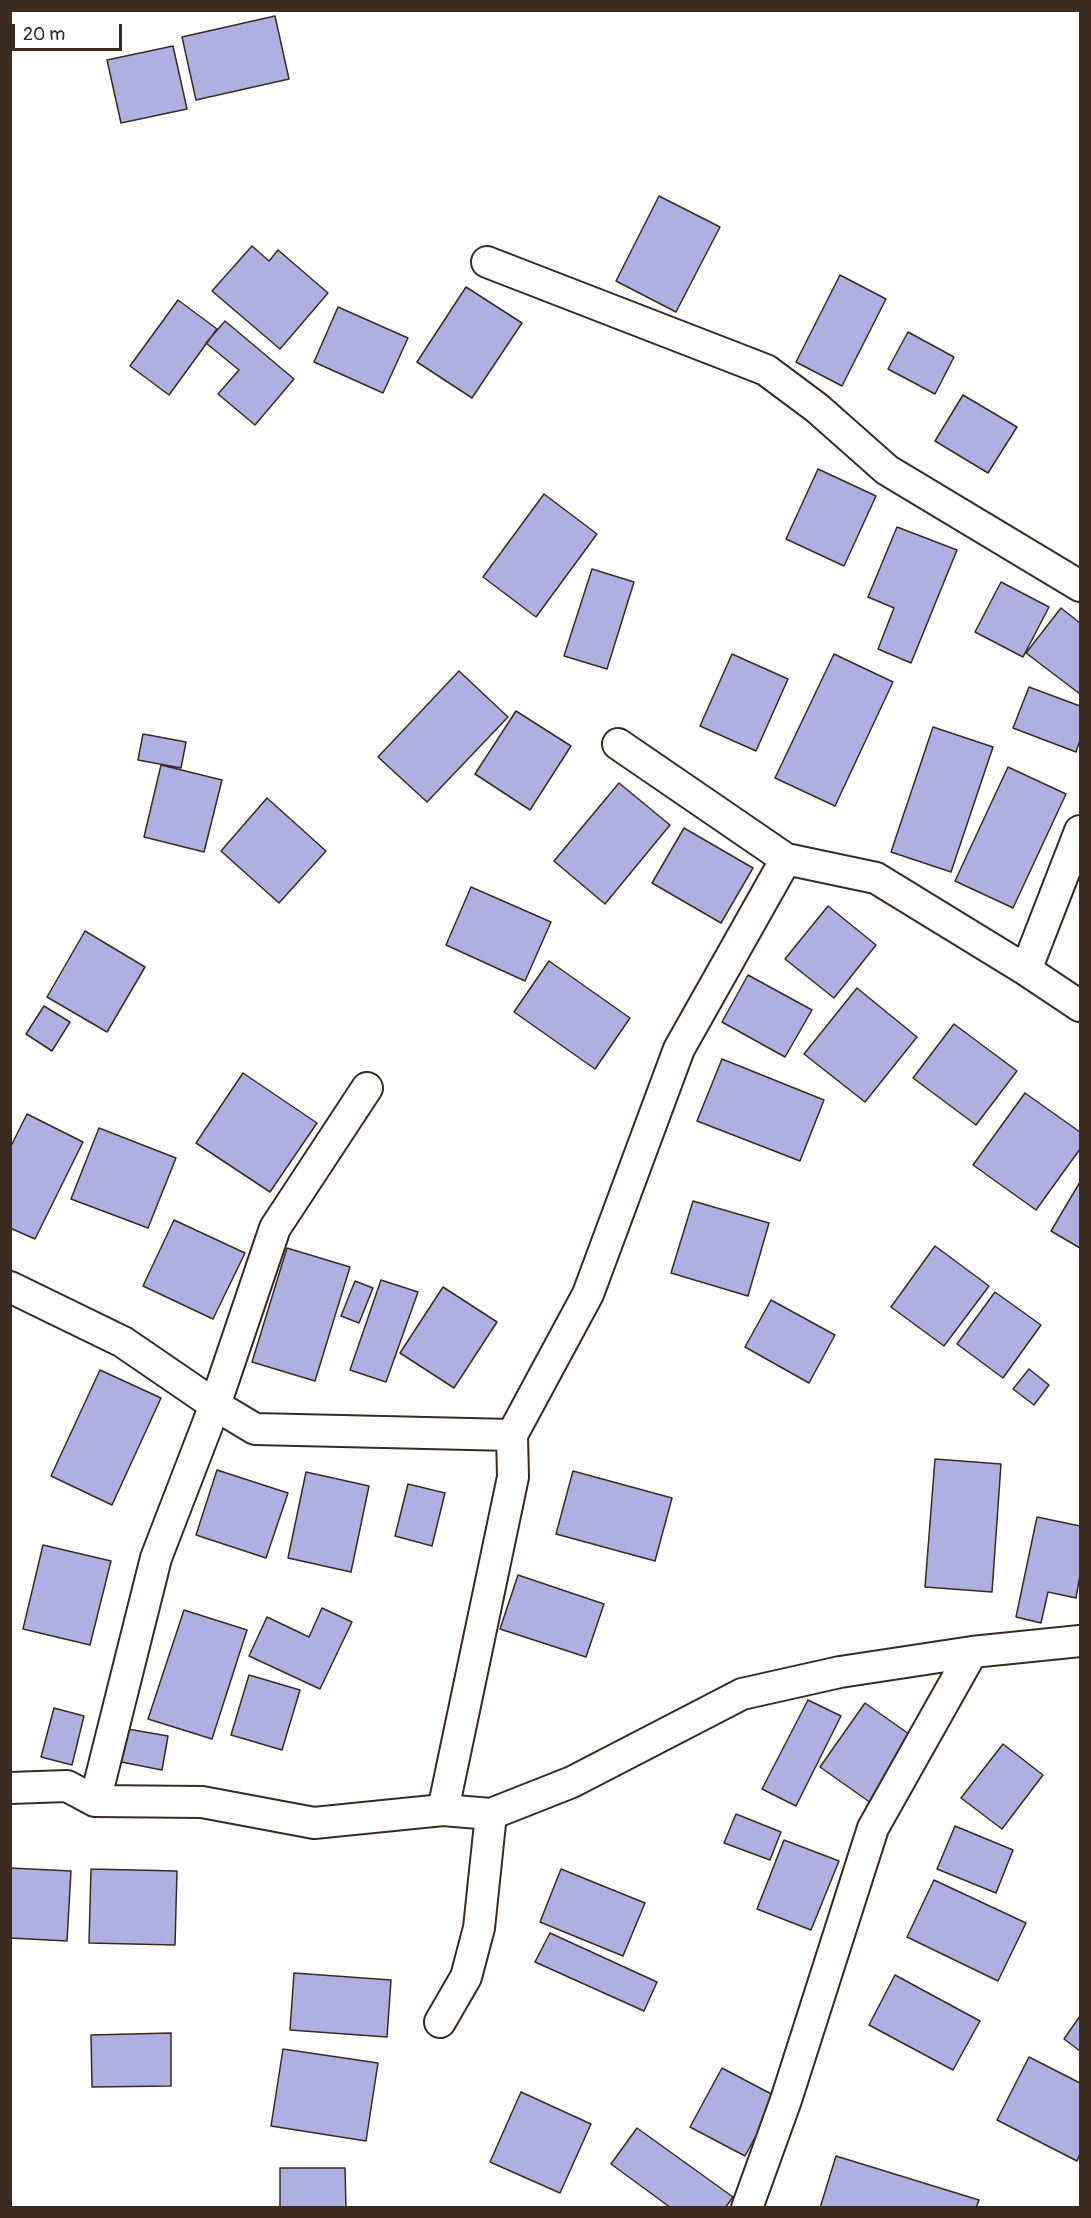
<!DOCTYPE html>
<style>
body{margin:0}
#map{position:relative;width:1091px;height:2218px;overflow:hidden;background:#fff;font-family:Pangolin,sans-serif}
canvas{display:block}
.frame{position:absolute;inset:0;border:12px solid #3b2a1e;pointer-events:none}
.scale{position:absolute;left:12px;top:24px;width:110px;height:27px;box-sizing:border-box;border:3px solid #3b2a1e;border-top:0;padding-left:8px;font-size:18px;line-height:21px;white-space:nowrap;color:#3b2a1e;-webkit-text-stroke:4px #fff;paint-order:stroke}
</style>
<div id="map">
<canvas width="1091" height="2218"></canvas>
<div class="frame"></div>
<div class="scale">20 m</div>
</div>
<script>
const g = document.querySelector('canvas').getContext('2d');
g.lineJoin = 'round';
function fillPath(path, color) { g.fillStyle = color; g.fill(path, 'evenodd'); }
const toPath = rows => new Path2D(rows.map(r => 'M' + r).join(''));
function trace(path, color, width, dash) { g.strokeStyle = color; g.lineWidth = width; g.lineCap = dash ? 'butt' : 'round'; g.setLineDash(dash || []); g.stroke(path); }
const building = toPath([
 [275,16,289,79,196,100,182,37,275,16],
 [173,46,187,109,121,123,107,60,173,46],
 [659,196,720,227,676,312,616,281,659,196],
 [252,246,269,261,278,250,328,293,280,349,212,291,252,246],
 [840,275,886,299,842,386,796,362,840,275],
 [466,287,522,323,472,398,417,362,466,287],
 [178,300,217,329,169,395,130,366,178,300],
 [338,307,408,338,383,393,314,362,338,307],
 [225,321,294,379,255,425,218,394,239,370,206,343,225,321],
 [908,332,954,357,935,394,888,369,908,332],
 [963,395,1017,427,988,473,935,441,963,395],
 [818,469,876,496,844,566,786,539,818,469],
 [544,494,597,534,536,617,483,577,544,494],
 [897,527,957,550,911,663,878,649,894,608,868,597,897,527],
 [592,569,634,582,607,669,564,656,592,569],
 [1001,582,1049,607,1023,657,975,632,1001,582],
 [1061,608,1080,623,1080,694,1026,653,1061,608],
 [732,654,788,679,756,751,700,726,732,654],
 [834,654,893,682,835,806,775,778,834,654],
 [459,671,508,717,427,802,378,757,459,671],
 [1029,687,1080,706,1080,740,1076,752,1013,728,1029,687],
 [516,711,571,746,530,810,475,774,516,711],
 [933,727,993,747,951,872,891,852,933,727],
 [143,734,186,742,181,768,138,760,143,734],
 [161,765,222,780,204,852,144,837,161,765],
 [1008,767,1066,794,1013,908,955,881,1008,767],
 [619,783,670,825,605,904,554,861,619,783],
 [267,798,326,851,279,903,221,851,267,798],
 [684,828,753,868,721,923,652,883,684,828],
 [471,887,551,922,525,981,446,945,471,887],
 [828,906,876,945,834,998,785,959,828,906],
 [85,931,145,967,107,1032,47,997,85,931],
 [549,961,630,1018,595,1069,514,1012,549,961],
 [748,975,812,1010,785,1057,722,1022,748,975],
 [857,988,917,1037,865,1102,804,1054,857,988],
 [44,1006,70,1022,52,1051,26,1034,44,1006],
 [954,1024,1017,1071,976,1125,913,1078,954,1024],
 [722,1059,824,1100,800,1161,697,1121,722,1059],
 [243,1073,317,1123,270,1192,196,1143,243,1073],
 [1025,1093,1080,1132,1080,1149,1036,1210,973,1165,1025,1093],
 [27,1114,83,1142,35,1239,10,1228,10,1148,27,1114],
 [99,1128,176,1158,148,1228,71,1199,99,1128],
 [1080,1182,1080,1248,1051,1231,1080,1182],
 [693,1201,769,1223,748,1296,671,1273,693,1201],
 [174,1220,245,1253,213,1319,143,1286,174,1220],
 [935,1246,989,1286,944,1346,891,1307,935,1246],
 [287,1248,350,1267,315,1381,252,1362,287,1248],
 [381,1280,418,1292,386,1382,350,1370,381,1280],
 [355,1281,373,1288,359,1323,341,1316,355,1281],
 [443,1287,497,1322,454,1388,400,1353,443,1287],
 [995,1292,1041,1325,1003,1378,957,1344,995,1292],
 [771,1300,835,1335,809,1383,745,1347,771,1300],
 [1029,1369,1049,1385,1034,1405,1013,1389,1029,1369],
 [100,1370,161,1398,112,1505,51,1476,100,1370],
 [935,1459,1001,1464,992,1592,925,1587,935,1459],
 [217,1470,288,1493,266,1558,196,1535,217,1470],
 [573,1471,672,1498,655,1561,556,1534,573,1471],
 [306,1472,369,1486,351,1572,288,1558,306,1472],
 [408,1484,445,1493,432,1546,395,1536,408,1484],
 [1037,1517,1080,1526,1080,1575,1076,1598,1048,1592,1041,1623,1016,1617,1037,1517],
 [43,1545,111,1561,90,1645,23,1629,43,1545],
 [518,1575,604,1604,586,1657,500,1629,518,1575],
 [322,1608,352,1622,320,1689,249,1656,267,1617,309,1637,322,1608],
 [184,1610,247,1630,212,1739,148,1719,184,1610],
 [249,1675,300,1690,282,1750,231,1735,249,1675],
 [808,1700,841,1716,796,1806,762,1789,808,1700],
 [865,1703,916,1739,871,1803,820,1767,865,1703],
 [54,1708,84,1716,72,1765,41,1757,54,1708],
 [122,1728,168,1736,162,1770,116,1761,122,1728],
 [1003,1744,1043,1775,1002,1829,961,1798,1003,1744],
 [736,1814,781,1832,770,1860,724,1843,736,1814],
 [955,1826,1013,1850,996,1893,937,1869,955,1826],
 [784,1840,839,1861,811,1930,757,1909,784,1840],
 [10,1868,71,1871,67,1941,10,1938,10,1868],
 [91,1869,177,1871,175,1945,89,1943,91,1869],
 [561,1869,645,1903,623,1956,540,1922,561,1869],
 [934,1880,1026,1923,998,1981,907,1937,934,1880],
 [550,1933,657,1982,644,2011,535,1962,550,1933],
 [294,1973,391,1980,387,2037,290,2030,294,1973],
 [895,1975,980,2021,953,2070,869,2025,895,1975],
 [1080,2016,1080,2051,1064,2039,1080,2016],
 [171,2033,171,2086,92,2087,91,2035,171,2033],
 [283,2049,378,2063,366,2141,271,2126,283,2049],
 [1029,2057,1080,2083,1080,2154,1077,2161,997,2120,1029,2057],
 [722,2068,777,2097,745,2156,690,2127,722,2068],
 [521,2092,591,2124,560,2193,490,2162,521,2092],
 [637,2128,733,2197,725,2208,671,2208,611,2164,637,2128],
 [836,2156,979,2200,976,2208,820,2208,836,2156],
 [280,2168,345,2168,346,2208,280,2208,280,2168]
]);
fillPath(building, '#adb0e1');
trace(building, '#3b2a1e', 1.5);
const street = toPath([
 [487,262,766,370,817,408,887,470,1080,586],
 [618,744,786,859,876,878,1026,970,1080,831],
 [1026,970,1080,1006],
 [10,1287,123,1342,215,1405,255,1429,512,1435],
 [10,1788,67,1786,95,1801,202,1802,314,1823,443,1810,491,1814,572,1782,742,1694,840,1672,972,1652,1080,1641],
 [95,1801,156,1558,215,1405,275,1228,367,1088],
 [443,1810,513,1477,512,1435,588,1294,679,1049,786,859],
 [440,2022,466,1977,479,1928,491,1814],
 [747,2208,786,2100,873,1828,972,1652]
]);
trace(street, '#3b2a1e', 34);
trace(street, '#fff', 30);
</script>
